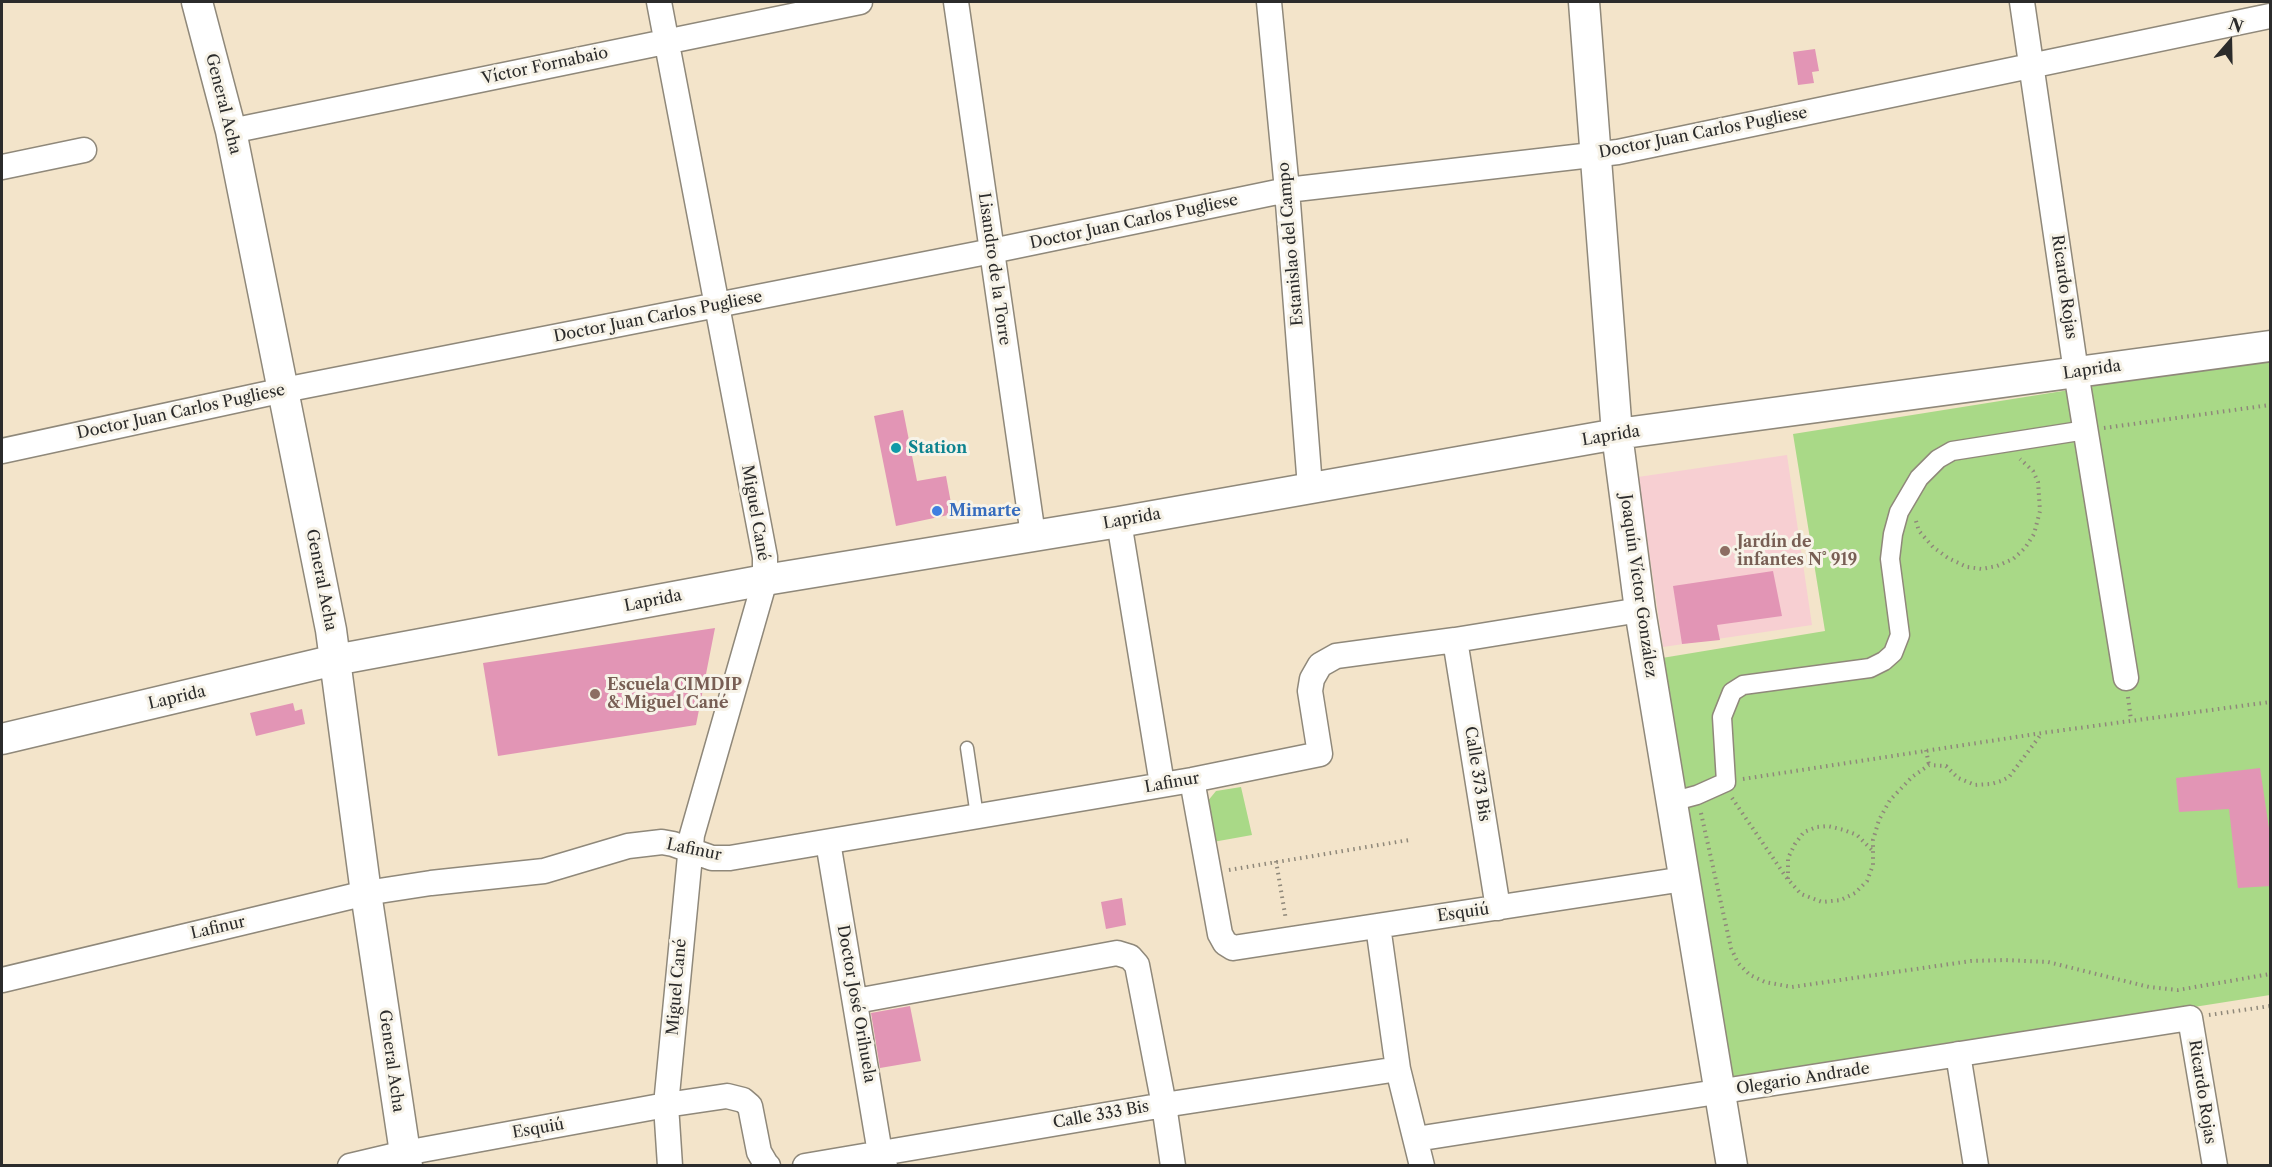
<!DOCTYPE html>
<meta charset="utf-8">
<style>
body{margin:0}
#map{position:relative;width:2272px;height:1167px;overflow:hidden;background:#f3e4ca;font-family:"Libre Caslon Text",serif}
canvas{display:block}
.frame{position:absolute;inset:0;border:3px solid #2b2b2b;pointer-events:none}
.north{position:absolute;left:2200px;top:12px;width:60px;height:60px;-webkit-text-stroke:4px #f7f3e8;paint-order:stroke;rotate:20deg;font-size:16px;font-weight:700;line-height:24px;text-align:center;color:#2b2b2b}
.north::after{content:'';display:block;margin:auto;width:21px;height:27px;background:#2b2b2b;clip-path:polygon(50% 0,100% 100%,50% 72%,0 100%)}
</style>
<div id="map">
<canvas width="2272" height="1167"></canvas>
<div class="frame"></div>
<div class="north">N</div>
</div>
<script>
const g = document.querySelector('canvas').getContext('2d');
g.lineJoin = 'round';
function fillPath(path, color) { g.fillStyle = color; g.fill(path, 'evenodd'); }
const toPath = rows => new Path2D(rows.map(r => 'M' + r).join(''));
function trace(path, color, width, dash) { g.strokeStyle = color; g.lineWidth = width; g.lineCap = dash ? 'butt' : 'round'; g.setLineDash(dash || []); g.stroke(path); }
function write(font, color, halo, rows, align = 'center') {
  g.font = font + ' "Libre Caslon Text",serif'; g.lineWidth = 6; g.setLineDash([]); g.textBaseline = 'middle'; g.strokeStyle = halo; g.fillStyle = color; for (const [text, x, y, turn = 0] of rows) {
    g.save(); g.translate(x, y); g.rotate((+turn || 0) * Math.PI / 180); g.textAlign = isNaN(turn) ? turn : align; if (halo) g.strokeText(text, 0, 0); g.fillText(text, 0, 0); g.restore();
  }
}
fillPath(toPath([
 [1787,455,1812,625,1663,647,1638,477]
]), '#f7cfd2');
fillPath(toPath([
 [2270,358,2270,995,1725,1081,1656,659,1825,631,1793,434],
 [1241,787,1252,835,1213,842,1207,802,1216,791]
]), '#a9d987');
fillPath(toPath([
 [1815,49,1819,71,1812,72,1814,83,1798,85,1793,52],
 [903,410,917,481,946,476,953,514,896,526,874,416],
 [1773,571,1782,616,1717,625,1720,640,1682,644,1673,586],
 [715,628,696,725,498,756,483,663],
 [293,703,295,711,302,709,305,724,256,736,250,713],
 [2260,768,2271,842,2271,886,2238,888,2229,809,2179,812,2176,778],
 [1122,898,1126,925,1106,929,1101,902],
 [910,1006,921,1061,880,1068,871,1013]
]), '#e295b5');
const service = toPath([
 [967,748,977,816]
]);
const pedestrian = toPath([
 [1671,802,1697,795,1726,782,1722,717,1732,692,1743,685,1870,668,1884,661,1893,653,1900,635,1890,559,1893,534,1899,512,1919,478,1938,459,1952,451,2086,430]
]);
const minor = toPath([
 [659,2,765,557,765,580,692,835,666,1105,670,1166],
 [956,2,1033,535],
 [1269,2,1287,190,1310,487],
 [2022,2,2076,372,2126,678],
 [231,131,860,2],
 [2,167,84,150],
 [2,451,284,390,992,251,1287,190,1618,152,2270,16],
 [1119,522,1162,784],
 [1455,640,1498,908],
 [1192,780,1220,934,1225,943,1233,948,1684,879],
 [828,842,880,1153,885,1166],
 [1378,926,1398,1069,1422,1166],
 [2,980,366,893,431,883,544,871,628,846,662,842,673,844,712,858,730,858,1192,780,1320,754,1310,691,1312,679,1320,665,1336,656,1455,640,1640,610],
 [856,1001,1117,953,1130,957,1137,965,1164,1105,1173,1166],
 [1958,1054,1976,1166],
 [1416,1139,2190,1018,2215,1166],
 [350,1166,405,1153,666,1105,727,1096,743,1100,750,1106,759,1152,766,1164,768,1166],
 [805,1166,1164,1105,1398,1069]
]);
const tertiary = toPath([
 [197,2,231,131,331,630,366,893,407,1166],
 [1584,2,1617,434,1640,610,1732,1166],
 [2,739,335,660,765,580,1119,522,1617,434,2270,346]
]);
trace(service, '#8f887a', 15);
trace(pedestrian, '#8f887a', 21);
trace(minor, '#8f887a', 27);
trace(tertiary, '#8f887a', 33);
trace(toPath([
 [2104,428,2270,405],
 [1916,521,1919,531,1933,547,1948,558,1967,567,1982,569,1997,566,2013,559,2025,548,2034,534,2040,511,2038,482,2033,471,2020,459],
 [2128,697,2131,720],
 [1926,750,1929,765],
 [1743,779,2042,733,2270,702],
 [1732,798,1786,877,1801,894,1822,902,1841,900,1855,893,1867,881,1873,865,1873,840,1879,820,1890,800,1912,777,1929,765,1946,766,1958,778,1975,785,1991,784,2001,781,2009,777,2042,733],
 [1701,813,1731,948,1738,963,1750,975,1765,982,1792,987,1971,961,2005,960,2048,962,2149,987,2178,990,2270,974],
 [1276,861,1286,920],
 [1229,870,1409,840],
 [1788,879,1788,858,1795,844,1804,832,1817,827,1828,826,1844,830,1857,835,1873,851],
 [2209,1015,2270,1006]
]), '#8f887a', 4, [1.5, 4.5]);
trace(service, '#fff', 12);
trace(pedestrian, '#fff', 18);
trace(minor, '#fff', 24);
trace(tertiary, '#fff', 30);
for (const [x, y, r, color] of [
 [896,448,6,"#0f9aa8"],
 [937,511,6,"#3f7fe0"],
 [1725,551,6,"#8d6e63"],
 [595,694,6,"#8d6e63"]
]) { const dot = new Path2D(); dot.arc(x, y, r, 0, 2 * Math.PI); g.fillStyle = color; g.fill(dot); trace(dot, '#f7f3e8', 2); }
write('16px', '#2b2b2b', '#f7f3e8', [
 ["Víctor Fornabaio",545,66,-12],
 ["General Acha",223,104,76],
 ["Doctor Juan Carlos Pugliese",1703,133,-11],
 ["Doctor Juan Carlos Pugliese",1134,222,-12],
 ["Estanislao del Campo",1291,244,-95],
 ["Lisandro de la Torre",994,269,82],
 ["Ricardo Rojas",2064,287,82],
 ["Doctor Juan Carlos Pugliese",658,317,-11],
 ["Laprida",2092,370,-8],
 ["Doctor Juan Carlos Pugliese",181,412,-12],
 ["Laprida",1611,436,-9],
 ["Miguel Cané",755,513,80],
 ["Laprida",1132,519,-10],
 ["General Acha",321,580,79],
 ["Joaquín Víctor González",1638,586,82],
 ["Laprida",653,601,-11],
 ["Laprida",177,698,-13],
 ["Calle 373 Bis",1477,774,81],
 ["Lafinur",1172,783,-10],
 ["Lafinur",694,850,12],
 ["Esquiú",1463,913,-8],
 ["Lafinur",218,928,-13],
 ["Miguel Cané",677,987,-85],
 ["Doctor José Orihuela",856,1004,80],
 ["General Acha",391,1061,82],
 ["Olegario Andrade",1803,1079,-9],
 ["Ricardo Rojas",2202,1092,81],
 ["Calle 333 Bis",1101,1115,-10],
 ["Esquiú",538,1129,-10]
]);
write('bold 16px', '#0d838f', '#f7f3e8', [
 ["Station",908,448]
], 'left');
write('bold 16px', '#366cbe', '#f7f3e8', [
 ["Mimarte",949,511]
], 'left');
write('bold 16px', '#785e54', '#f7f3e8', [
 ["Jardín de",1737,542],
 ["infantes N° 919",1737,560],
 ["Escuela CIMDIP",607,685],
 ["& Miguel Cané",607,703]
], 'left');
</script>
